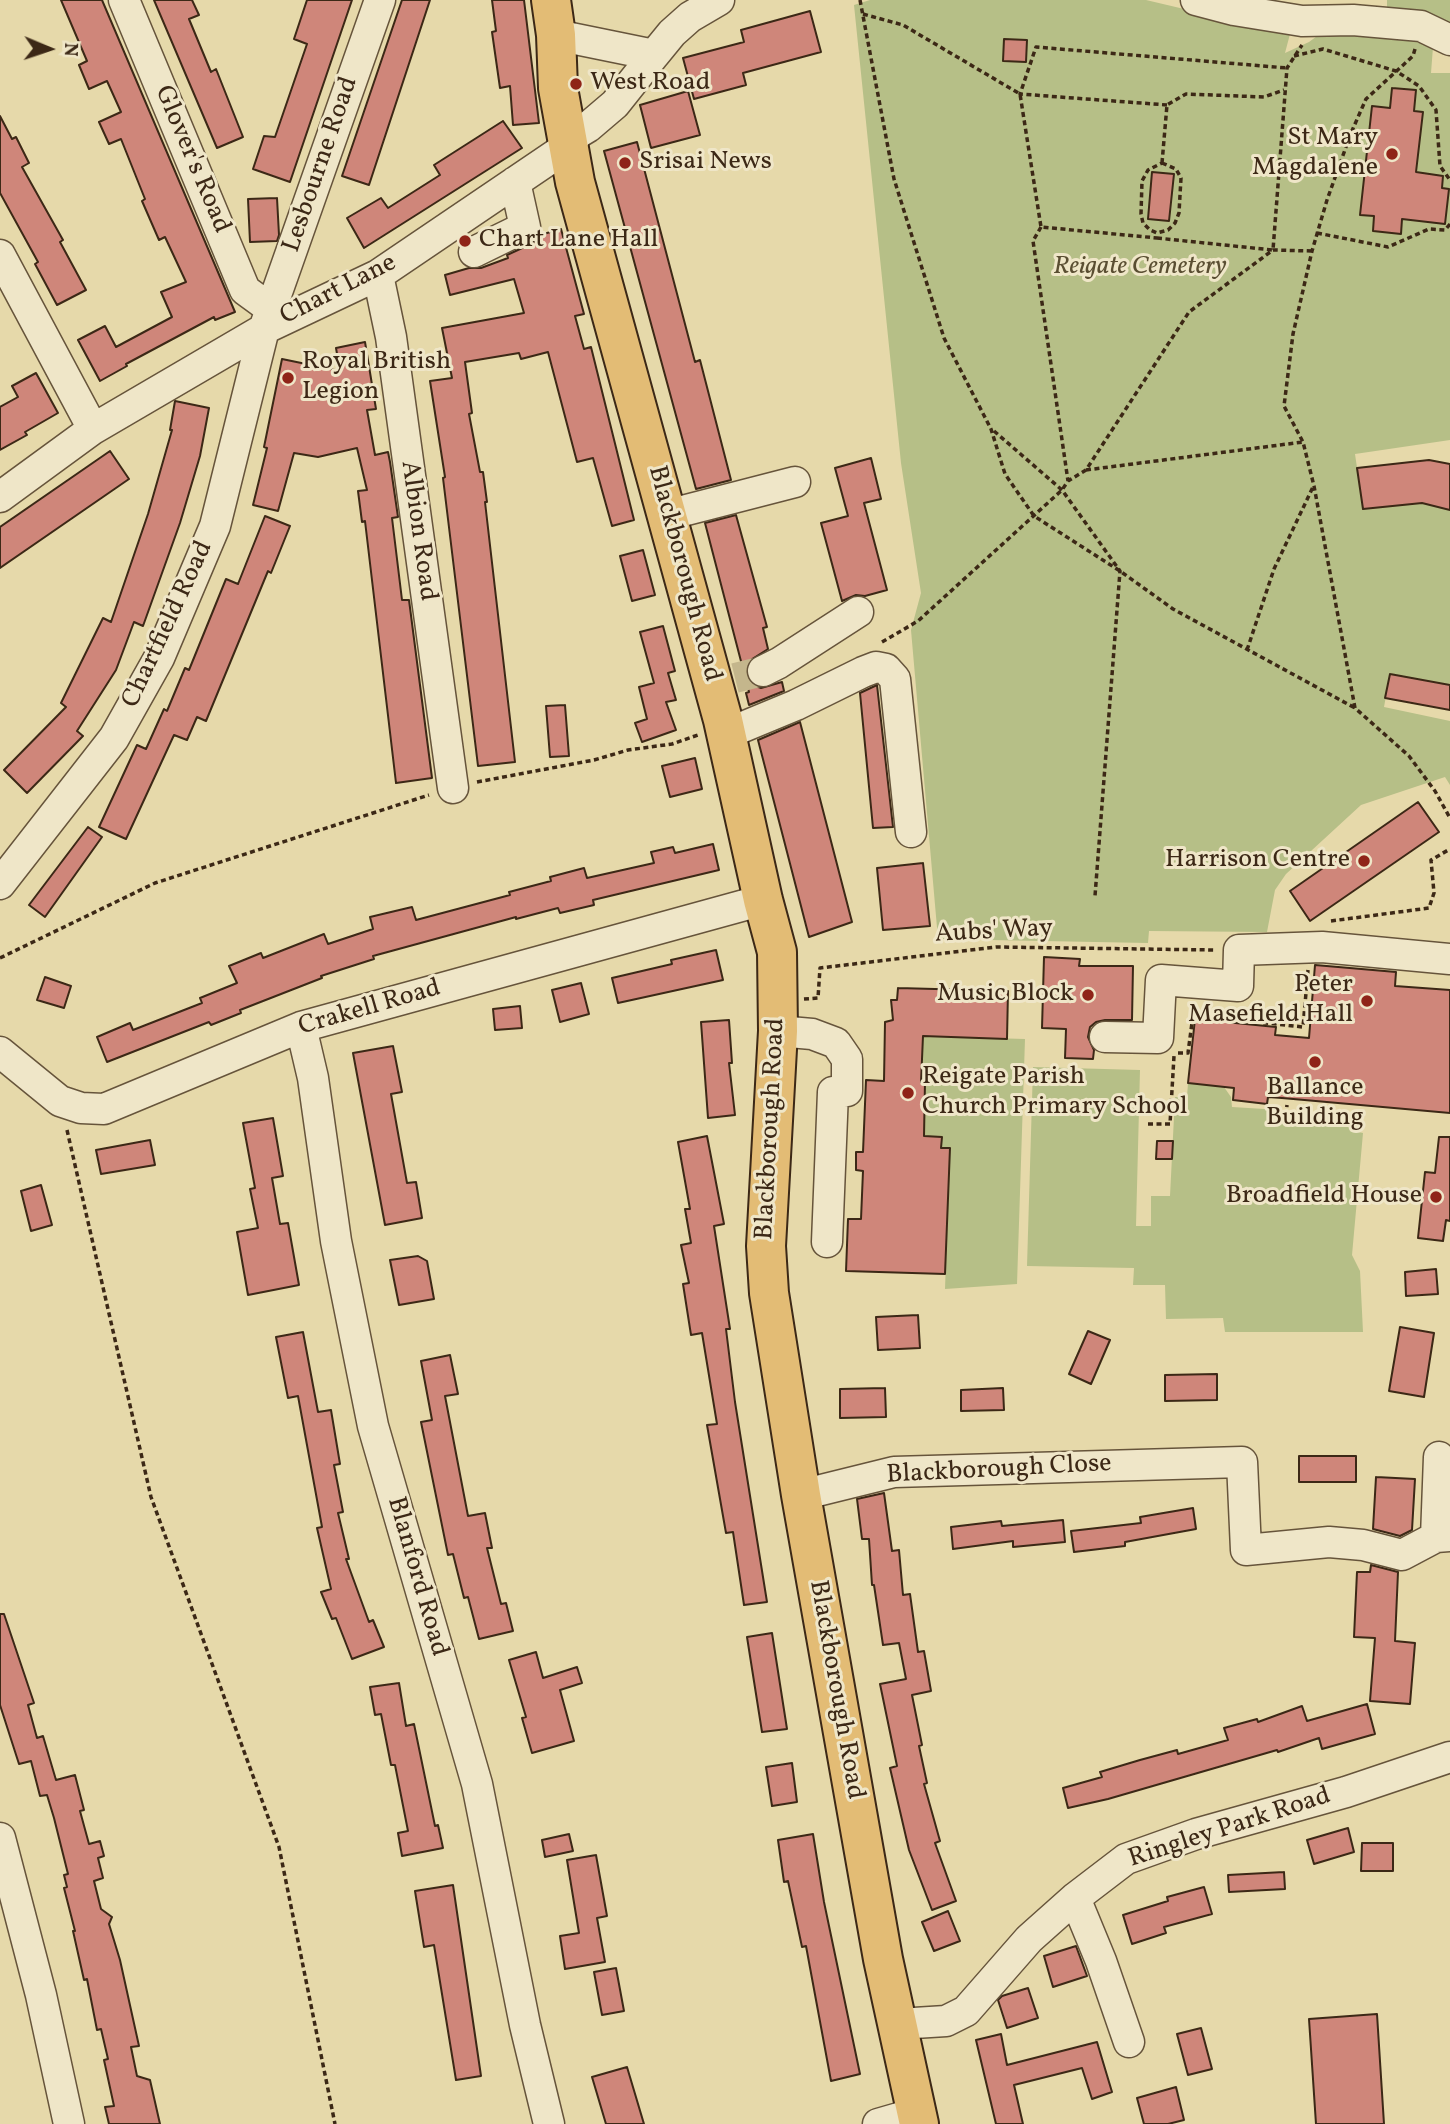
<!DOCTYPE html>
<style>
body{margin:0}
#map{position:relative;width:1450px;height:2124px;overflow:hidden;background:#e6d9aa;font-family:Vollkorn,serif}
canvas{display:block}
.north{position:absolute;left:14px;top:14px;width:70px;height:70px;-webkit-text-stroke:5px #efe6c8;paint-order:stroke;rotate:92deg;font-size:19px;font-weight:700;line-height:28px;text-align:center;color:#3c2816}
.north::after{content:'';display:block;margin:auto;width:24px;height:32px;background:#3c2816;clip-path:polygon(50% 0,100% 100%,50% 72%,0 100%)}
</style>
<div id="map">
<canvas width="1450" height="2124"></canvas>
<div class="north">N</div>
</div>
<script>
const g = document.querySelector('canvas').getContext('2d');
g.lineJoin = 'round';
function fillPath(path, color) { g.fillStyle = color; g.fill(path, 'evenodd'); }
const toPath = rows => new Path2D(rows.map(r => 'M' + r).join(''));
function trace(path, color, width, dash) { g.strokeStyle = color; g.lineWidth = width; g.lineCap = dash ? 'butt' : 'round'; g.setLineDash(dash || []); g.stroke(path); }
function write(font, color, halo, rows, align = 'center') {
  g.font = font + ' Vollkorn,serif'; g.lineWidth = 6; g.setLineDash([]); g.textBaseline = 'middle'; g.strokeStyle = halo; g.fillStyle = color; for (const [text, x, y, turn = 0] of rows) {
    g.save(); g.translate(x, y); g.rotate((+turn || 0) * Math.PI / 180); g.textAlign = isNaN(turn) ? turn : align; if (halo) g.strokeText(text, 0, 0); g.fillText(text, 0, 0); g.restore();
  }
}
fillPath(toPath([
 [870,0,1146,0,1290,34,1285,53,1309,42,1328,28,1387,27,1433,47,1431,73,1450,73,1450,440,1355,454,1363,509,1422,503,1450,510,1450,685,1390,674,1384,707,1450,721,1450,785,1445,777,1361,805,1286,874,1275,890,1267,932,1149,931,1148,943,938,939,911,630,921,593,901,463,854,5],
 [1387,0,1450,0,1450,32,1387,15],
 [923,1036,1025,1039,1017,1284,945,1289,950,1148,941,1148,941,1137,924,1136,925,1082,903,1082],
 [1033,1067,1140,1070,1136,1226,1151,1226,1151,1196,1170,1196,1175,1097,1187,1097,1188,1083,1224,1087,1231,1097,1232,1107,1281,1110,1280,1123,1291,1124,1291,1111,1354,1120,1353,1131,1363,1133,1352,1255,1360,1271,1363,1332,1225,1332,1223,1318,1166,1319,1165,1285,1133,1285,1134,1268,1027,1266]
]), '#b6bf87');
const building = toPath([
 [61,0,102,0,235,312,215,320,214,317,126,364,127,366,100,381,78,340,105,326,116,347,172,317,161,292,186,282,165,237,159,240,142,201,145,199,121,139,109,144,99,122,121,112,107,81,89,89,79,65,87,61,61,0],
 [154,0,192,0,199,15,189,19,211,72,216,69,243,137,217,148,154,0],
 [307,0,352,0,290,182,253,169,264,136,275,137,307,44,294,39,307,0],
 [402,0,430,0,369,185,342,176,402,0],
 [492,0,524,0,539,123,513,125,510,86,500,88,492,32,496,31,492,0],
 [810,11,821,52,743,73,746,85,694,99,683,58,744,42,741,30,810,11],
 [1004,39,1027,40,1026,62,1003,61,1004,39],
 [1392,88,1416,90,1414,111,1423,112,1416,172,1443,176,1442,188,1449,189,1445,224,1402,219,1401,234,1373,231,1374,216,1360,215,1372,106,1390,108,1392,88],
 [688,91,700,135,651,148,640,105,688,91],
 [0,116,12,139,16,137,29,163,22,167,63,240,60,242,86,290,57,305,35,264,38,262,0,193,0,116],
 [503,121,522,148,364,248,347,218,381,198,388,208,440,175,434,165,503,121],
 [637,142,695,362,700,360,731,480,696,489,604,151,637,142],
 [1152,172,1174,174,1169,221,1148,219,1152,172],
 [277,198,279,235,277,241,250,242,248,199,277,198],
 [561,229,584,314,575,316,584,349,591,347,634,520,612,526,593,458,577,462,548,352,521,359,519,353,465,362,472,413,469,414,480,472,483,472,487,502,485,502,515,762,478,766,443,478,445,477,430,381,452,378,442,328,524,313,514,279,450,295,445,275,469,268,481,268,508,258,507,255,533,243,540,235,561,229],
 [365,342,376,409,367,410,375,455,388,452,390,462,398,517,392,518,402,600,409,600,432,778,396,783,365,521,362,522,358,491,367,490,357,448,318,457,294,453,278,511,253,505,267,448,264,447,282,359,340,371,336,348,365,342],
 [36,373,58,413,25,432,27,435,0,450,0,407,18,397,12,386,36,373],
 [175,401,209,408,200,456,180,523,143,626,134,622,116,670,77,731,83,736,27,793,4,770,66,707,61,703,103,618,111,622,148,514,172,430,170,430,175,401],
 [110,451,129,479,0,568,0,527,110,451],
 [871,458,881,499,864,503,887,590,865,596,856,595,842,601,821,523,848,516,835,468,871,458],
 [1429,460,1450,464,1450,510,1422,503,1363,509,1357,468,1429,460],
 [736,515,767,627,763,628,768,649,749,661,746,669,747,678,753,685,761,688,782,682,784,691,749,705,746,693,749,692,705,523,736,515],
 [265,516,290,526,271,573,268,571,206,721,197,717,187,740,174,735,126,839,99,827,137,745,146,749,164,709,167,711,185,668,189,670,226,579,238,584,265,516],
 [643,550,655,595,632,601,620,556,643,550],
 [663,626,675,671,668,673,676,700,666,702,676,730,642,742,635,723,647,719,639,687,654,683,640,632,663,626],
 [1390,674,1450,685,1450,710,1385,698,1390,674],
 [877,685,893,827,873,828,860,693,877,685],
 [565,705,569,756,550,757,546,706,565,705],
 [800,722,852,922,809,937,758,740,800,722],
 [695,758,702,789,670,797,662,766,695,758],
 [1418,802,1439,832,1310,921,1290,891,1418,802],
 [88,827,102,837,45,917,29,905,88,827],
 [713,844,719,870,593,900,594,905,560,913,558,908,516,919,516,917,373,956,374,959,321,976,322,978,240,1010,241,1013,211,1025,209,1022,107,1062,97,1037,130,1023,133,1030,202,1003,200,998,237,983,229,966,261,953,263,958,324,934,328,944,373,929,370,917,412,907,416,920,510,895,509,892,551,881,550,877,584,868,587,878,654,863,651,852,673,847,675,853,713,844],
 [923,863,930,926,883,930,877,868,923,863],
 [716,950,723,980,618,1003,612,978,672,964,671,960,716,950],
 [1044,957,1080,959,1079,966,1133,966,1132,1020,1105,1020,1096,1022,1090,1027,1088,1037,1094,1050,1093,1059,1065,1058,1066,1029,1042,1028,1044,957],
 [1315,965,1396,972,1395,986,1450,990,1450,1113,1282,1098,1268,1097,1267,1104,1233,1100,1234,1088,1188,1083,1195,1019,1276,1027,1275,1035,1309,1038,1315,965],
 [45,977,71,986,64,1008,37,1000,45,977],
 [581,983,589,1014,560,1022,552,990,581,983],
 [898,988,1008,991,1007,1039,923,1036,921,1082,925,1082,924,1136,942,1137,941,1148,950,1148,945,1274,846,1271,848,1219,861,1219,863,1171,856,1170,856,1152,863,1152,866,1080,884,1081,885,1022,893,1020,891,1000,897,1000,898,988],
 [520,1006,522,1028,495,1030,493,1009,520,1006],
 [729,1020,732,1063,729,1063,735,1115,708,1118,701,1022,729,1020],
 [393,1046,402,1092,391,1094,407,1183,416,1182,422,1218,385,1225,353,1053,393,1046],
 [273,1118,283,1176,272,1178,280,1224,288,1223,299,1285,248,1295,237,1232,258,1228,250,1189,255,1188,243,1123,273,1118],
 [707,1136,724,1224,714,1226,730,1329,726,1329,735,1402,767,1602,744,1605,733,1532,726,1533,707,1425,717,1424,702,1333,691,1335,683,1284,689,1283,681,1245,691,1243,685,1209,690,1209,678,1142,707,1136],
 [1439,1137,1450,1137,1450,1221,1446,1220,1443,1241,1418,1238,1425,1172,1435,1173,1439,1137],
 [150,1140,155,1165,101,1174,96,1150,150,1140],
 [1157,1141,1173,1141,1172,1159,1156,1159,1157,1141],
 [41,1185,52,1225,31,1231,21,1191,41,1185],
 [418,1256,427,1261,434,1299,399,1305,390,1260,418,1256],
 [1436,1269,1438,1294,1406,1296,1405,1272,1436,1269],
 [918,1315,920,1348,878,1350,876,1317,918,1315],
 [1400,1327,1434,1333,1424,1397,1389,1391,1400,1327],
 [1088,1331,1110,1340,1091,1384,1069,1374,1088,1331],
 [303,1332,318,1412,331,1410,340,1464,334,1465,343,1512,338,1513,349,1559,346,1559,369,1622,373,1620,384,1647,352,1659,336,1618,332,1619,321,1592,331,1589,317,1528,322,1527,298,1396,288,1398,276,1337,303,1332],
 [450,1355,458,1394,445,1396,468,1516,485,1513,492,1548,487,1548,501,1604,506,1603,513,1631,479,1639,468,1597,464,1598,453,1554,448,1555,421,1422,432,1420,421,1361,450,1355],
 [1217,1374,1217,1400,1165,1401,1165,1375,1217,1374],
 [885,1388,886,1417,840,1418,840,1389,885,1388],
 [1003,1388,1004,1410,961,1411,961,1390,1003,1388],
 [1299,1456,1356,1456,1356,1482,1299,1482,1299,1456],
 [1376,1477,1415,1479,1412,1530,1400,1536,1373,1529,1376,1477],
 [884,1493,892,1551,899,1550,903,1595,910,1594,918,1652,924,1651,931,1691,912,1695,922,1745,919,1746,927,1783,924,1784,940,1841,935,1843,956,1901,932,1910,909,1850,890,1768,897,1766,880,1684,906,1679,899,1643,883,1645,874,1585,872,1585,869,1539,862,1539,857,1499,884,1493],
 [1193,1508,1196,1529,1125,1542,1125,1546,1074,1552,1071,1531,1141,1523,1140,1517,1193,1508],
 [1063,1520,1065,1542,1013,1547,1013,1541,953,1549,951,1527,1001,1521,1002,1526,1063,1520],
 [1371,1565,1398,1572,1395,1641,1415,1643,1410,1704,1370,1701,1375,1638,1354,1637,1357,1572,1370,1572,1371,1565],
 [0,1614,4,1614,34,1703,28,1705,37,1738,43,1736,56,1780,75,1775,84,1810,80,1811,89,1844,100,1841,104,1856,98,1858,103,1878,94,1881,101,1909,112,1917,109,1924,120,1960,139,2046,131,2047,137,2076,150,2080,160,2124,109,2124,105,2107,114,2106,104,2060,108,2059,101,2029,97,2030,87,1979,84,1980,73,1931,75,1931,64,1888,67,1887,64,1875,68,1874,54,1818,47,1795,40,1796,31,1761,19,1764,0,1705,0,1614],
 [772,1633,787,1729,762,1732,747,1637,772,1633],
 [536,1652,543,1678,577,1667,582,1683,560,1690,574,1741,532,1753,522,1718,526,1717,509,1660,536,1652],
 [399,1683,406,1726,414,1724,435,1826,438,1825,443,1848,402,1856,398,1833,408,1831,395,1765,391,1765,381,1714,375,1715,370,1687,399,1683],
 [1367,1704,1375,1734,1322,1749,1319,1738,1278,1752,1277,1750,1108,1799,1068,1808,1063,1788,1102,1777,1100,1772,1140,1760,1177,1750,1178,1754,1228,1740,1224,1728,1257,1719,1258,1722,1302,1706,1307,1721,1367,1704],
 [792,1763,797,1802,772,1806,766,1767,792,1763],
 [1348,1828,1354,1852,1314,1864,1307,1840,1348,1828],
 [569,1834,573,1851,545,1857,542,1840,569,1834],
 [813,1834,824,1902,860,2074,831,2081,806,1946,802,1947,788,1881,784,1882,778,1840,813,1834],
 [1362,1843,1393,1843,1393,1871,1361,1871,1362,1843],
 [596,1855,607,1916,597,1918,605,1962,565,1969,560,1936,579,1933,567,1860,596,1855],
 [1284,1872,1285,1889,1229,1892,1228,1875,1284,1872],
 [453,1885,481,2076,456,2080,434,1945,424,1947,415,1891,453,1885],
 [1204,1887,1212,1914,1164,1927,1166,1933,1132,1944,1123,1915,1168,1901,1167,1897,1204,1887],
 [948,1911,960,1941,934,1951,922,1922,948,1911],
 [1076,1946,1087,1976,1053,1987,1044,1956,1076,1946],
 [616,1968,624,2011,602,2015,594,1972,616,1968],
 [1028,1988,1038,2018,1007,2028,998,2000,1002,1996,1028,1988],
 [1377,2014,1384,2124,1316,2124,1309,2019,1377,2014],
 [1201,2028,1212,2069,1188,2075,1177,2034,1201,2028],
 [1001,2034,1007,2065,1097,2042,1112,2092,1092,2099,1082,2068,1014,2085,1023,2124,996,2124,976,2040,1001,2034],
 [627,2067,644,2124,606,2124,592,2077,627,2067],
 [1176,2087,1184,2120,1168,2124,1144,2124,1137,2098,1176,2087]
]);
fillPath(building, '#cf867a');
trace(building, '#3c2816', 2);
trace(toPath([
 [735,678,763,671]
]), '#c4b68c', 30, [30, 15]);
const minor = toPath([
 [124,0,245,290,271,309],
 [1196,0,1234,10,1302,21,1353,20,1421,26,1450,40],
 [556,35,654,55,672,33,690,17,719,0],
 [474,252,525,227,515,182],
 [0,255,93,429],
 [378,275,391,337,453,788],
 [0,497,93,429,264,329,378,275,567,147,578,133,588,127,615,104,654,55],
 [667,515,795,482],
 [763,671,779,663,858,612],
 [726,734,796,705,863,672,876,667,886,669,895,679,911,832],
 [0,884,114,738,159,658,215,526,264,329,380,0],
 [301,1027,313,1078,336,1241,373,1426,477,1784,525,2025,549,2124],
 [778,1031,812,1034,836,1043,847,1059,847,1091,833,1092,827,1242],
 [1105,1037,1158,1038,1161,980,1238,986,1239,950,1322,947,1450,959],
 [0,1052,60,1101,81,1108,104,1109,301,1027,763,900],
 [1439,1457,1436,1537,1450,1536],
 [801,1495,894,1472,1242,1462,1246,1550,1329,1542,1363,1545,1402,1555,1436,1537],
 [0,1838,41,1995,69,2124],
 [1075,1898,1101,1961,1129,2042],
 [898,2024,946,2021,966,2011,1029,1939,1075,1898,1126,1859,1196,1834,1346,1792,1450,1757],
 [878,2124,916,2113]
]);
const major = toPath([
 [551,0,556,35,558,88,575,182,723,720,763,900,777,952,778,1031,766,1246,769,1293,801,1495,883,1959,919,2124]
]);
trace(minor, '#66543b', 33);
trace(major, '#3c2816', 42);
trace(toPath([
 [860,0,894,179,944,338,991,429,1005,474,1034,516,1120,571,1173,609,1355,708],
 [863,14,903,25,1020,94,1041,227,1157,238,1157,233],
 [1415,49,1413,56,1366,99,1351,133,1327,200,1312,251,1293,334,1284,406,1303,442,1314,486,1355,708,1409,756,1435,791,1450,818],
 [1294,56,1323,49,1396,71,1419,86,1436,110,1440,166,1450,180],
 [1167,105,1020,94,1036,47,1287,68],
 [1162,163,1176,169,1181,178,1179,213,1175,223,1168,230,1157,233,1150,230,1143,223,1141,214,1142,181,1148,170,1162,163],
 [1162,163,1167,105,1186,94,1264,97,1284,90],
 [1041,227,1033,241,1068,481],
 [1317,233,1388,247,1429,229,1445,230,1450,224],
 [1157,238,1273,250,1287,68,1302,45],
 [994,431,1062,490,1120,571,1095,896],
 [1086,470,1303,442],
 [882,642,918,621,1062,490,1068,481,1086,470,1189,312,1273,250,1312,251],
 [1247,650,1274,569,1313,487],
 [477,782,594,760,628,750,672,744,698,735],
 [1331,921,1429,908,1434,893,1431,860,1450,849],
 [0,958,155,883,429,795],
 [804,999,818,998,820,968,996,947,1216,950],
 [1178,1053,1188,1053,1193,1015,1303,1027,1308,970],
 [1148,1124,1170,1124,1174,1056],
 [1285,1124,1287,1105],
 [67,1130,151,1497,279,1847,335,2124]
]), '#3c2816', 3.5, [5, 3.5]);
trace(minor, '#efe6c8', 30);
trace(major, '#e3bc75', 38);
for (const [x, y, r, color] of [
 [576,84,7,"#8f2418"],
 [1392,154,7,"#8f2418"],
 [625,163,7,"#8f2418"],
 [465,241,7,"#8f2418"],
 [288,378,7,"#8f2418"],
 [1364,861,7,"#8f2418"],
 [1088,995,7,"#8f2418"],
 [1367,1001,7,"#8f2418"],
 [1315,1062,7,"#8f2418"],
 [908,1093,7,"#8f2418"],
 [1436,1197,7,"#8f2418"]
]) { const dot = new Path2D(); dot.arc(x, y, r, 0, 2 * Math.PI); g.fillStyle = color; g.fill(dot); trace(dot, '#efe6c8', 2.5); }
write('26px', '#3c2816', '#efe6c8', [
 ["West Road",590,84],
 ["St Mary",1378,139,"right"],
 ["Magdalene",1378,169,"right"],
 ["Srisai News",639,163],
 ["Chart Lane Hall",479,241],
 ["Royal British",302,363],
 ["Legion",302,393],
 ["Harrison Centre",1350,861,"right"],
 ["Peter",1353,986,"right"],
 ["Masefield Hall",1353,1016,"right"],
 ["Music Block",1074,995,"right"],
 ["Reigate Parish",922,1078],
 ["Church Primary School",922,1108],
 ["Ballance",1315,1089,"center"],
 ["Building",1315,1119,"center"],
 ["Broadfield House",1422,1197,"right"]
], 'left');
write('26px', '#3c2816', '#efe6c8', [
 ["Glover's Road",191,160,67],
 ["Lesbourne Road",322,165,-71],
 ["Chart Lane",339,291,-27],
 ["Albion Road",417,531,82],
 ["Blackborough Road",683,574,75],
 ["Chartfield Road",169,625,-65],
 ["Aubs' Way",994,933,-3],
 ["Crakell Road",370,1009,-16],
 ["Blackborough Road",772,1129,-87],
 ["Blackborough Close",999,1471,-3],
 ["Blanford Road",416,1577,74],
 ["Blackborough Road",835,1690,80],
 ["Ringley Park Road",1230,1829,-18]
]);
write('italic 26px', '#5a4e32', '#efe6c8', [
 ["Reigate Cemetery",1140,268]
]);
</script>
